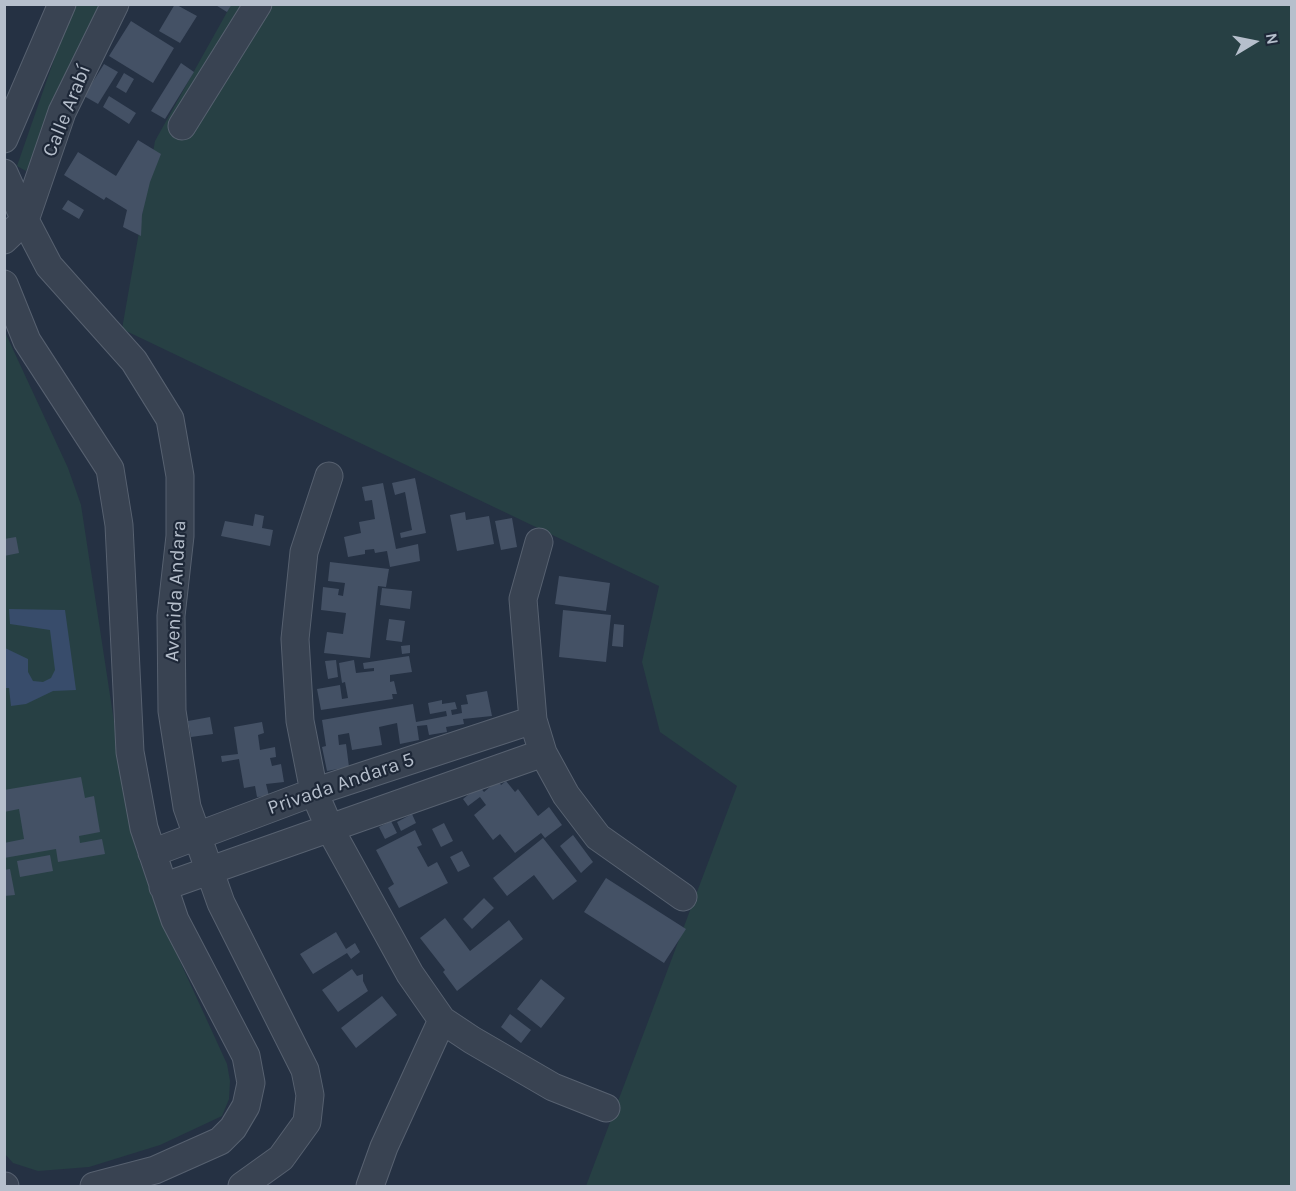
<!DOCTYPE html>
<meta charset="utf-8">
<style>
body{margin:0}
#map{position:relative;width:1296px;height:1191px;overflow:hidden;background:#253143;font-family:Karla,sans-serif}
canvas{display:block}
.frame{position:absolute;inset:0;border:6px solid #b6bfcc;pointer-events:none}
.north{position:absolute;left:1224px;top:12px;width:60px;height:60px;-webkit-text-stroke:4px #1e2838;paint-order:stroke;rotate:80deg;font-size:16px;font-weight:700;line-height:24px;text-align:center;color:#b6bfcc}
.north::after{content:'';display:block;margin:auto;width:21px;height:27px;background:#b6bfcc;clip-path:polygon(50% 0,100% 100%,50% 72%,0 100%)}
</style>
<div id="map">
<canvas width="1296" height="1191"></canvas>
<div class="frame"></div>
<div class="north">N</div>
</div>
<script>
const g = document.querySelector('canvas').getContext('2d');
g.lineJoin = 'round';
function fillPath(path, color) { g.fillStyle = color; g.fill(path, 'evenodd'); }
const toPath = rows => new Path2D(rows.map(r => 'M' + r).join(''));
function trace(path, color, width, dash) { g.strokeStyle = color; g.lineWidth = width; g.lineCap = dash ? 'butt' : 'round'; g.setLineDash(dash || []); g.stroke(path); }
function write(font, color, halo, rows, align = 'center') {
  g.font = font + ' Karla,sans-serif'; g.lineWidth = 4.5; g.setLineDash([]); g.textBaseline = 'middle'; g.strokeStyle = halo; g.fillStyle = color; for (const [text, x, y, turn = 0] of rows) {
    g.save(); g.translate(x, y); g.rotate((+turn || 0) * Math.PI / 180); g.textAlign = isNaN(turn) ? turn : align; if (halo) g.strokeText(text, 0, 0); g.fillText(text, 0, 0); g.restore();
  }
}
fillPath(toPath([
 [73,5,107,5,26,171,17,166],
 [231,5,1291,5,1291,1186,586,1186,737,786,660,732,642,662,659,586,122,329,155,141],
 [4,330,68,468,81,505,131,833,139,859,161,920,227,1064,230,1081,229,1099,222,1116,160,1145,89,1167,38,1171,13,1163,4,1153]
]), '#274044');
fillPath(toPath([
 [9,609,65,610,76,690,53,691,26,704,11,706,9,688,5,688,5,648,28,659,28,672,33,681,43,682,51,678,55,670,50,630,10,624]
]), '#384c6b');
fillPath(toPath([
 [175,4,197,16,180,43,159,31],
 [214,4,232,4,227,12],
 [131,21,174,48,153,83,109,56],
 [181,63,194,72,165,119,151,111],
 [104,64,118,72,98,104,84,96],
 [124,73,134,79,126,93,116,87],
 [109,96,136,113,129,124,103,107],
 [138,140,161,154,150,182,142,215,141,236,123,227,127,210,106,197,104,200,64,175,78,152,116,176],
 [68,200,84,210,79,219,62,209],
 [415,478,426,533,401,538,400,533,412,530,405,492,395,495,392,483],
 [383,483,396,549,418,544,420,561,390,567,387,551,375,553,374,549,365,550,365,554,348,557,344,537,361,533,359,522,375,519,372,500,365,501,362,487],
 [465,512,466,520,489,516,494,544,457,551,450,515],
 [255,514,264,516,262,528,273,530,270,546,221,536,225,521,253,526],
 [512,518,517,547,501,550,495,521],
 [16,537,19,553,4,556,4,539],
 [330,562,389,569,386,587,378,586,370,658,324,653,327,632,343,634,346,613,321,610,323,587,339,589,338,595,343,596,345,583,328,581],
 [559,576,610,583,606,611,555,604],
 [382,588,412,591,410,609,380,605],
 [563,610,611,615,606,662,559,657],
 [389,619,405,621,402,642,386,640],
 [614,624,624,625,623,647,612,646],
 [410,645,410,653,402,654,401,646],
 [409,656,412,672,390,675,390,682,394,681,397,694,392,694,393,699,321,710,317,689,340,685,342,699,348,698,345,682,342,683,339,663,354,660,356,673,374,671,374,668,364,669,363,663],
 [336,660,338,677,328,679,325,661],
 [487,691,492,716,463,719,464,724,446,727,447,732,429,735,427,725,417,726,419,740,400,744,397,723,379,727,382,745,352,750,349,733,338,735,339,745,346,744,349,767,327,771,322,747,326,746,322,720,413,704,416,722,447,716,446,711,430,714,428,703,442,700,442,704,455,702,457,709,451,710,452,715,462,713,461,705,468,704,466,695],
 [210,717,213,734,191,737,188,721],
 [262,722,264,733,258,735,260,750,275,747,276,757,270,758,272,766,281,764,284,782,266,784,269,796,257,797,255,786,244,788,239,759,222,762,221,756,238,754,234,727],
 [81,777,85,798,94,796,100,832,79,836,80,843,102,839,105,854,58,862,56,849,4,858,4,843,24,839,19,809,4,812,4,790],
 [498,780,501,785,506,781,515,792,518,789,538,816,549,807,562,825,545,838,541,833,515,853,500,834,493,840,474,815,486,805,480,797,468,806,463,799,479,786,484,792],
 [412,814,416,823,401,831,397,822],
 [391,821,397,833,385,839,379,827],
 [444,823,453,841,441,847,432,829],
 [415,830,422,845,417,847,428,867,437,862,448,883,399,908,388,888,394,884,376,850],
 [573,835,593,862,581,873,560,846],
 [543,838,577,881,553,900,534,875,507,896,493,878],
 [462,851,470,866,458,872,450,857],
 [50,855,53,871,20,877,17,861],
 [10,869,15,895,4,896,4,870],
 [606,878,686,929,664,963,584,912],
 [484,898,494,908,472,929,463,919],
 [445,918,470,951,509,920,523,939,457,991,443,972,445,970,420,938],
 [336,932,346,949,355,943,360,952,351,959,347,953,313,974,300,954],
 [352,969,357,976,363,974,363,981,368,991,338,1012,322,990],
 [541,979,565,998,541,1028,517,1009],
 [382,996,397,1015,356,1048,341,1028],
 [510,1014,531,1030,521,1043,501,1027]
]), '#445165');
const minor = toPath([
 [182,126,258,4],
 [4,139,62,4],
 [4,173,25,220,49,266,134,361,170,419,180,476,180,536,171,616,172,711,187,807,221,903,305,1070,310,1095,307,1122,281,1158,242,1186],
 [4,240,25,220,62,112,115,4],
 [4,284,27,341,110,469,119,525,130,752,144,828,175,920,246,1056,251,1083,246,1106,233,1128,220,1141,155,1170,94,1186],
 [329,476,304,552,295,639,300,721,314,792,330,829,410,974,442,1020,472,1040,553,1087,606,1108],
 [539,542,523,599,533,720,543,753,566,795,598,837,683,897],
 [152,853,314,792,533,720],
 [163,887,543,753],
 [4,1186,5,1186],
 [370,1186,384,1147,442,1020]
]);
trace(minor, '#576170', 29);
trace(minor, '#394352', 27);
write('20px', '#b6bfcc', '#1e2838', [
 ["Calle Arabí",67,111,-68],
 ["Avenida Andara",176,591,-87],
 ["Privada Andara 5",341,784,-19]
]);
</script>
